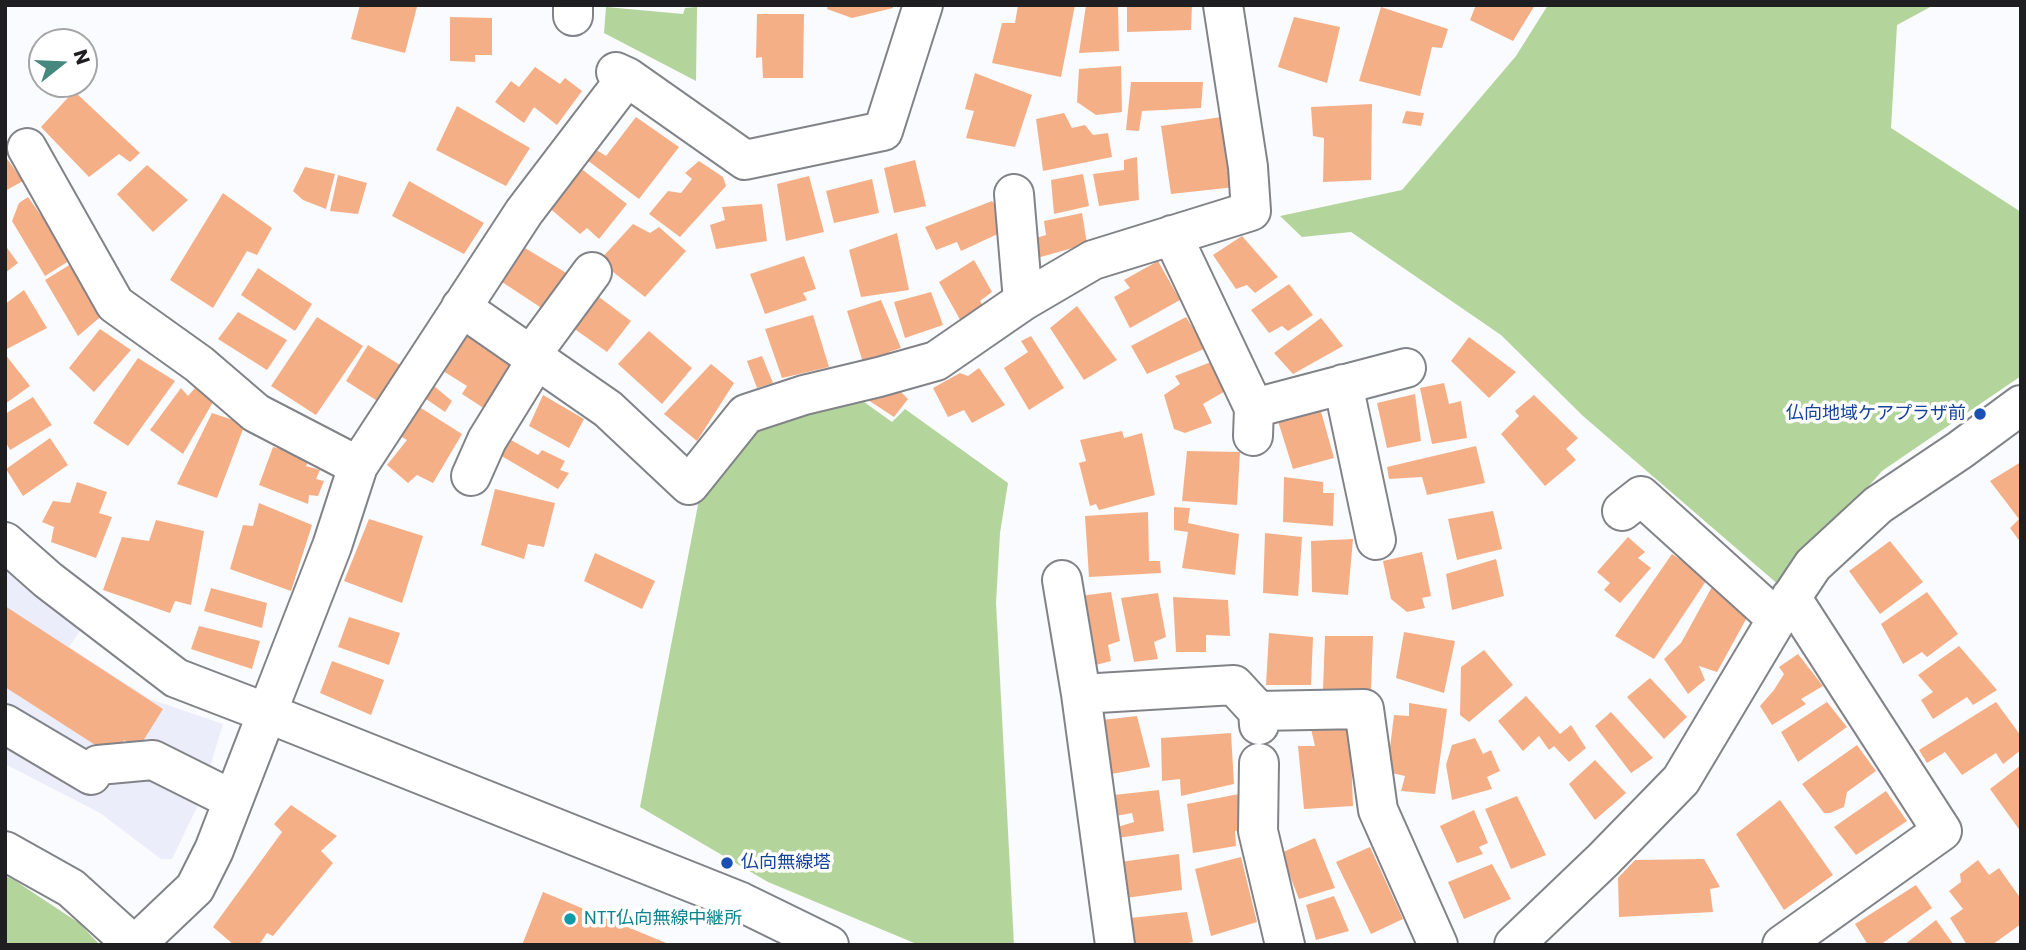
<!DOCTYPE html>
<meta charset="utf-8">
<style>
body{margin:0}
#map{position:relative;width:2026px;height:950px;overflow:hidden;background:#fafbfe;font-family:Poppins,sans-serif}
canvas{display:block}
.frame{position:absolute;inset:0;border:7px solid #1f1f22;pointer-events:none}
.north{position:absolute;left:28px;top:28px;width:70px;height:70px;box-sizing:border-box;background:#fff;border:2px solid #a5a5a7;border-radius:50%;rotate:72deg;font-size:19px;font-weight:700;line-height:28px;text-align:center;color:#1f1f22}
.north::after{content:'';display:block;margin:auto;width:24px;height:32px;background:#45897e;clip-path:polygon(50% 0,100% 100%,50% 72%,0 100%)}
</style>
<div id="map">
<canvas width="2026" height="950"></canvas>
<div class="frame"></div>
<div class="north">N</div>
</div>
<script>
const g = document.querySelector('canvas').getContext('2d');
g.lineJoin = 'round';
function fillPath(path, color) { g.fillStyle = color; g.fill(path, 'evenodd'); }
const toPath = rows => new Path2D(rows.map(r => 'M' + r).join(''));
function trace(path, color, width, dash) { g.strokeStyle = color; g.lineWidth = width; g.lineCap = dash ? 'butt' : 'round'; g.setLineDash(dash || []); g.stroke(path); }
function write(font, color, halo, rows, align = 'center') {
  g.font = font + ' Poppins,"Noto Sans JP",sans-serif'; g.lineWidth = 7; g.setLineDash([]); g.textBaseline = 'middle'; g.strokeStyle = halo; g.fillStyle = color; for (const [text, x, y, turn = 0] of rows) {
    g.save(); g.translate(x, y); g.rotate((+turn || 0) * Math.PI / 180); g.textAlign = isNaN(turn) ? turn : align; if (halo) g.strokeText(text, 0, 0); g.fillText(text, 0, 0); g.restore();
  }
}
fillPath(toPath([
 [5,554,87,621,69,647,150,699,223,724,199,803,172,859,161,859,100,813,5,764]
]), '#ecedfb');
fillPath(toPath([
 [1548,5,1934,5,1897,25,1891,128,2021,212,2021,376,1882,471,1780,586,1583,416,1501,335,1351,232,1302,237,1280,216,1402,190,1516,56],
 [606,7,683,14,685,8,697,7,696,81,604,33],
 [853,394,892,422,905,409,1008,483,1000,533,996,603,1014,945,919,945,768,882,640,807,702,484,753,420],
 [5,876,14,880,79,923,100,945,5,945]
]), '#b3d49b');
fillPath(toPath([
 [360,5,409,5,417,7,405,53,351,39],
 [828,5,893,5,893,8,852,18,827,9],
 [1018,5,1075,5,1061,77,992,63,1002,23,1015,23],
 [1086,5,1118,5,1119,51,1079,53],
 [1127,5,1192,5,1191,30,1127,32],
 [1476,5,1535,5,1513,41,1470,20],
 [1381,7,1448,29,1442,48,1432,47,1420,96,1359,81],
 [757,14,804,14,803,78,763,78,762,57,756,58],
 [450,17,492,18,492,55,475,55,475,62,450,61],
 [1294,17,1340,27,1327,83,1278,67],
 [1121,66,1122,112,1096,115,1077,102,1079,69],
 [535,67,560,84,565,78,582,91,557,125,534,107,524,123,495,102,511,81,519,87],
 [975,73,1032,95,1015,147,966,138,974,111,965,109],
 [1131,82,1203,82,1201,108,1142,111,1139,131,1126,130],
 [74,91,140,153,130,162,119,154,89,177,41,127],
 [1372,104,1371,180,1323,182,1324,138,1313,136,1311,107],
 [457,106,530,148,506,186,436,150],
 [1406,111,1424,113,1421,126,1402,123],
 [1064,113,1072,128,1085,125,1093,135,1108,133,1112,157,1043,171,1036,119],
 [636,117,679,147,639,199,583,157,590,146,606,156],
 [1221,117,1235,187,1171,194,1161,126],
 [5,156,23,181,5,191],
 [1137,157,1139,200,1099,206,1093,174,1124,170,1124,160],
 [915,160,926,206,894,213,884,168],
 [699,161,723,177,726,186,680,237,649,214,668,191,681,193,692,179,685,173],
 [147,165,188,200,153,232,117,194],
 [305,167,335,174,326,209,303,200,293,191],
 [579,167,627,204,599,239,587,228,580,234,547,206],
 [1083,174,1089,206,1054,214,1051,180],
 [338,175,367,183,358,214,330,211],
 [809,176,824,232,786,241,777,184],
 [872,179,879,213,834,223,826,191],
 [409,181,484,223,464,254,392,216],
 [223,193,272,228,257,255,247,251,213,308,170,280],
 [28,197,72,259,45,276,12,221,19,203],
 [992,201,1004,216,1002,232,961,251,957,242,936,250,925,227],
 [762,204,767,241,716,249,710,225,725,220,722,207],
 [1082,213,1087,244,1037,258,1033,239,1046,235,1044,221],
 [633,224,650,233,659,227,686,251,645,297,599,261],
 [897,233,909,290,861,297,849,250],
 [1242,236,1278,277,1255,293,1247,285,1236,289,1213,255],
 [5,245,18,263,5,273],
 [525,248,568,274,543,309,499,280],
 [804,256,816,289,803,293,807,300,765,314,750,274],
 [974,260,992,292,980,301,986,311,963,325,939,282],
 [1158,261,1180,300,1130,328,1114,297,1130,288,1124,280],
 [71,264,105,313,78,336,45,280],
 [258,268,312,304,295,331,241,295],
 [1289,284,1313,315,1288,331,1282,326,1269,333,1251,310],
 [24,290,47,328,5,350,5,304],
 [591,291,631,321,607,352,569,325],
 [931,292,943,325,905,338,894,302],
 [881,300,901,348,889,352,893,362,865,369,847,311],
 [1077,306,1117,360,1084,380,1050,328],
 [238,312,287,340,267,370,218,339],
 [813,315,829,367,782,378,765,329],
 [317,317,363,346,316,415,271,386],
 [1186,317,1206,348,1147,374,1131,346],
 [1321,318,1343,346,1293,374,1274,353],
 [461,328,514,364,485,409,462,394,467,386,443,371,449,363,440,358],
 [100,329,131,350,94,392,69,368],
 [649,331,692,368,662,404,618,364],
 [1031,336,1064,388,1029,410,1004,368,1028,352,1021,341],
 [1469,337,1516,372,1489,398,1451,361],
 [368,345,400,365,379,402,346,381],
 [5,354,30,386,5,404],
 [762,356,773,383,757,388,747,361],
 [138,358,175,381,128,446,93,423],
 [1211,362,1227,390,1203,404,1212,423,1185,433,1174,429,1164,395,1180,384,1175,376],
 [711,364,734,383,697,441,664,414],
 [979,368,1005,405,972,423,964,410,948,417,933,388,960,373,968,376],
 [428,381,452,401,445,412,419,394],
 [1444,383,1449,404,1461,401,1467,438,1432,444,1420,388],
 [893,384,908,399,894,417,865,398],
 [181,388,188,396,195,388,213,402,183,454,150,430],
 [1415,394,1421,441,1387,448,1377,403],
 [543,395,584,419,569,448,529,426],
 [1534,395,1578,438,1566,449,1576,460,1545,486,1501,434,1519,416,1515,411],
 [33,397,52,425,10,450,5,441,5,414],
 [413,403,462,434,433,483,417,475,408,483,387,465,407,440,400,436],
 [1320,408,1334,458,1293,469,1277,418],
 [212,413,245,424,217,498,177,484],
 [1122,431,1124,438,1142,433,1155,495,1099,510,1096,504,1090,506,1079,463,1086,461,1080,440],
 [502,435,538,455,542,450,565,461,560,470,569,473,558,489,493,451],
 [50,438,68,465,23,496,6,469],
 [1476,446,1485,483,1427,495,1422,477,1389,479,1387,467],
 [273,447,310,457,306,466,320,470,316,479,324,481,318,496,309,495,308,504,259,485],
 [1187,451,1240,452,1237,505,1182,501],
 [2021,462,2021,543,2010,528,2019,519,1990,481],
 [1284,477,1323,482,1323,493,1334,493,1333,526,1283,522],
 [77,482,107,492,99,513,112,517,96,558,51,542,54,527,42,522,53,501,70,503],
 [495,489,555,503,544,547,528,544,524,559,481,545],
 [259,503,312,525,291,591,230,569,243,525,253,526],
 [1174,507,1190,508,1188,523,1239,534,1235,575,1182,568,1188,532,1174,530],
 [1493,511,1502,549,1457,560,1448,519],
 [1148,512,1149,561,1160,561,1161,573,1089,577,1085,516],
 [369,519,423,536,402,603,344,581],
 [156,520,204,531,191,605,175,601,170,613,103,590,122,537,149,541],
 [1265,533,1302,537,1298,596,1263,593],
 [1628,537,1645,552,1638,558,1651,568,1620,603,1604,590,1610,583,1597,572],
 [1353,539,1348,595,1312,592,1311,541],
 [1890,541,1923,582,1880,614,1849,571],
 [1422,552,1431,596,1422,598,1425,608,1407,612,1391,599,1383,561],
 [595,553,655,581,642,609,584,581],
 [1672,554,1708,578,1654,659,1615,636],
 [1496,559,1504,596,1452,610,1446,574],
 [1713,585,1750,612,1717,672,1699,666,1705,680,1688,694,1664,659,1681,643],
 [211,588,267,603,262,628,204,611],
 [1111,592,1120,641,1108,645,1111,661,1088,667,1080,596],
 [1927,592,1958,634,1927,657,1922,652,1903,664,1881,624],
 [1158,593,1166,637,1154,642,1158,659,1134,662,1121,598],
 [1173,597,1228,600,1230,636,1206,635,1206,652,1176,652],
 [5,606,163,709,138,749,124,740,114,757,5,687],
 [349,617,400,633,389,665,338,647],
 [199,626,260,641,252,669,191,649],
 [1404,632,1455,641,1444,693,1396,678],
 [1269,633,1313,637,1311,685,1266,685],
 [1325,636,1373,636,1371,690,1323,689],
 [1959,646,1997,690,1973,705,1967,697,1933,719,1921,700,1933,692,1918,675],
 [1484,650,1513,685,1469,722,1460,715,1461,667],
 [1798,654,1823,686,1801,699,1806,704,1772,725,1760,706,1774,690,1784,674,1779,667],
 [332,661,384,680,371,715,320,693],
 [1650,678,1687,717,1664,739,1627,697],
 [1526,696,1560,734,1571,725,1586,748,1569,762,1554,746,1549,750,1539,736,1523,751,1498,721],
 [1827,702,1847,727,1798,762,1781,732],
 [1996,702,2021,736,2021,750,2003,764,1996,753,1962,775,1945,752,1927,763,1919,750],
 [1409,703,1447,709,1435,794,1401,791,1405,776,1387,772,1394,715,1409,716],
 [1611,712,1653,758,1631,773,1595,726],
 [1137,716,1150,767,1106,775,1102,720],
 [1350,727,1353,806,1304,809,1298,746,1315,746,1311,729],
 [1231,733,1234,784,1181,796,1180,779,1162,781,1161,738],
 [1475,738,1483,754,1491,750,1500,771,1487,777,1492,789,1452,800,1446,765,1452,745],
 [1857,745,1876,771,1847,792,1844,807,1830,813,1824,813,1802,784],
 [1595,760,1626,793,1595,820,1569,784],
 [2021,765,2021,832,1990,789],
 [1159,790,1164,831,1118,838,1114,828,1134,822,1132,813,1116,816,1114,795],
 [1886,791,1907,821,1856,855,1834,827],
 [1239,794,1245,829,1235,831,1236,846,1193,853,1187,804],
 [1517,796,1546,855,1511,869,1485,809],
 [1780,800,1833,875,1784,910,1736,834],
 [291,805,337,836,321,851,333,863,273,936,267,933,259,945,234,945,213,927,282,832,274,824],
 [1474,810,1488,843,1479,847,1483,854,1457,863,1440,826],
 [1315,838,1335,888,1299,899,1281,853],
 [1370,847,1403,919,1371,934,1336,862],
 [1179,854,1182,890,1126,898,1120,862],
 [1241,857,1257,922,1211,936,1195,869],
 [1704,859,1720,887,1710,889,1713,912,1619,917,1618,878,1635,860],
 [1978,860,1989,875,1999,868,2021,899,2021,924,1992,945,1967,945,1950,918,1963,909,1949,891,1961,882,1960,874],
 [1492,864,1511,899,1464,919,1448,882],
 [1916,885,1932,908,1880,945,1868,945,1855,924],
 [543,892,671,945,522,945],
 [1334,896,1349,931,1316,940,1306,905],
 [1187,912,1193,942,1179,945,1134,945,1130,918],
 [1936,920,1954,945,1904,945]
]), '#f5af87');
const minor = toPath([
 [573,16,573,5],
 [616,72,627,77,745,160,883,131,923,5],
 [27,148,115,304,199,364,256,413,358,466],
 [1014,194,1023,301],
 [1172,235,1254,408,1253,436],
 [461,307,608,409,689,485,746,414,804,395,879,377,936,361,1023,301,1093,260,1251,211,1248,167,1223,5],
 [531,355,592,272],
 [1343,384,1376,540],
 [1254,408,1406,368],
 [471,476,487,440,537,359],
 [1622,511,1641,496,1777,619],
 [5,542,48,580,176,678,267,713,332,546,358,466,524,212,627,77],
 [1062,580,1081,694],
 [1258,711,1364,709,1378,810,1438,945],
 [5,724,91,775,98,765,153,760,233,800],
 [1259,763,1258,831,1285,945],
 [5,851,71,888,134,945],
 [135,945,195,888,214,850,267,713,741,902,829,945],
 [1115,945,1081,694,1234,685,1258,711,1259,725],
 [1514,945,1603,860,1681,780,1777,619,1813,565,1878,505,1960,450,2021,405],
 [1782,945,1942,831,1791,597]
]);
trace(minor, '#828388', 42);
trace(minor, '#fff', 38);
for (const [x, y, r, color] of [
 [1980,414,7,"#1a4fb4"],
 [727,863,7,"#1a4fb4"],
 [570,919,7,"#0f9aa8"]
]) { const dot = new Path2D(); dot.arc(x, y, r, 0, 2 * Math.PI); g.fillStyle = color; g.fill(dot); trace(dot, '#fff', 2.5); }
write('18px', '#164399', '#fff', [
 ["仏向地域ケアプラザ前",1966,414],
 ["仏向無線塔",741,863,"left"]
], 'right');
write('18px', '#0d838f', '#fff', [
 ["NTT仏向無線中継所",584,919]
], 'left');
</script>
